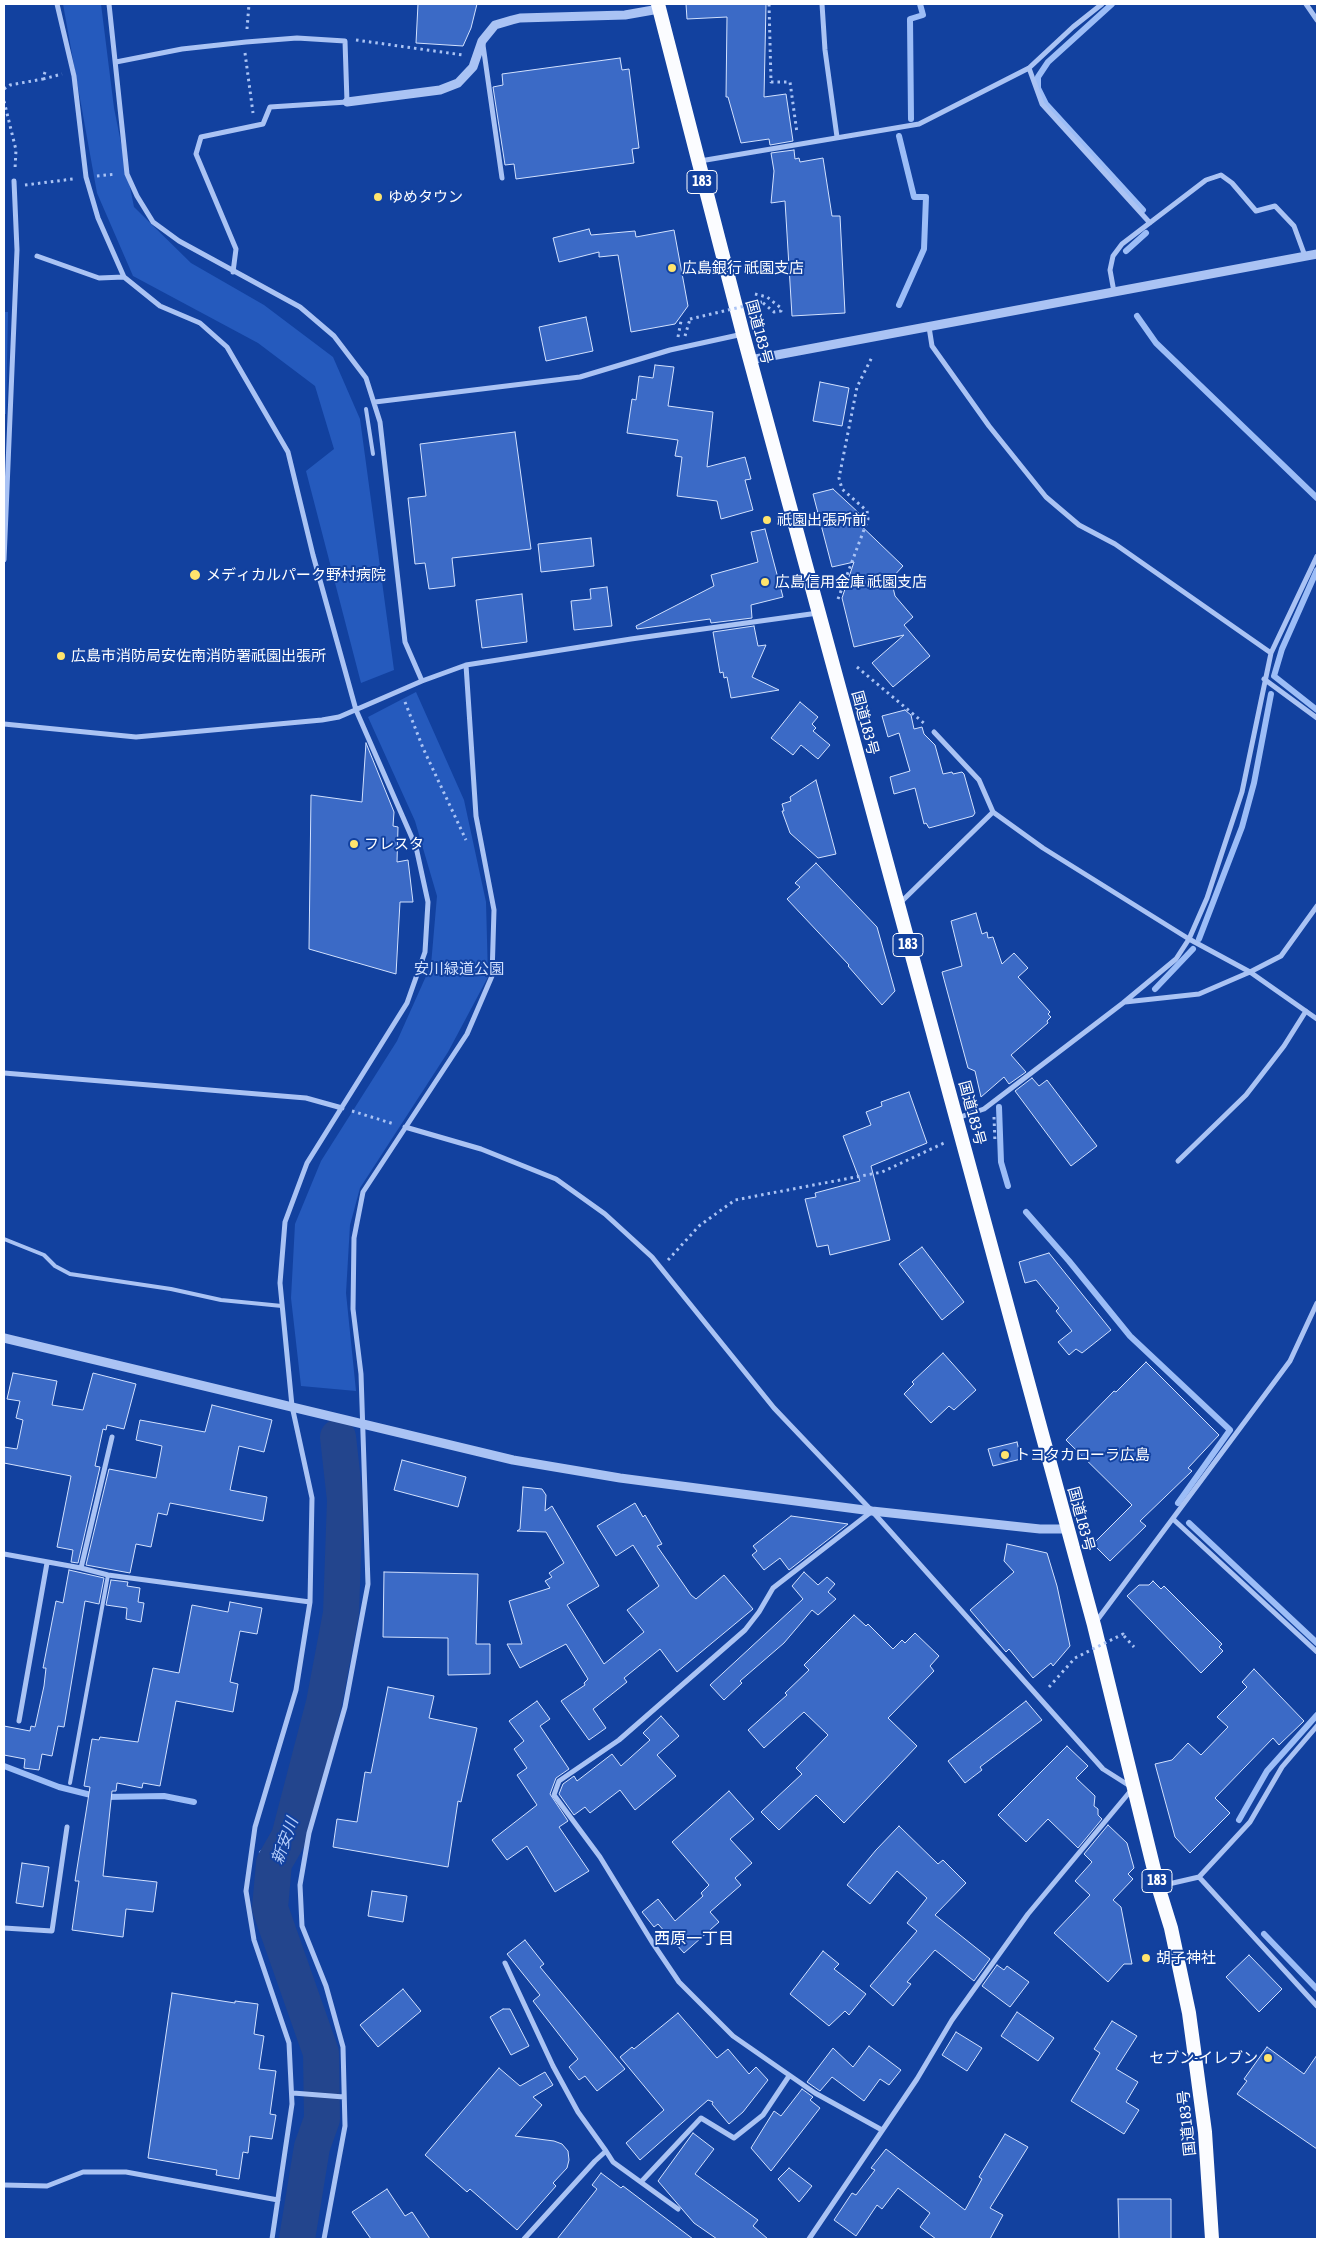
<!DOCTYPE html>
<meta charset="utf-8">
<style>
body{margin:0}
#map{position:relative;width:1321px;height:2243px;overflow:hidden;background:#12419f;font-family:"Asap Condensed",sans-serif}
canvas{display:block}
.frame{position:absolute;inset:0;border:5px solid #fff;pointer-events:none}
</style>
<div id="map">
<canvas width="1321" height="2243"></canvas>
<div class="frame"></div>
</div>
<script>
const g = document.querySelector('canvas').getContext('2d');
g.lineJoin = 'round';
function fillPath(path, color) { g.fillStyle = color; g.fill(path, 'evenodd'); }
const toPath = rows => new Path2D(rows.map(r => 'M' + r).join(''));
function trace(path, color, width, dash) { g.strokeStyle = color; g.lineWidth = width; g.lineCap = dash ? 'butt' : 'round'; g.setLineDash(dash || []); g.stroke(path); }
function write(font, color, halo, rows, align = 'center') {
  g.font = font + ' "Asap Condensed","Noto Sans JP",sans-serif'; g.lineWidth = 4; g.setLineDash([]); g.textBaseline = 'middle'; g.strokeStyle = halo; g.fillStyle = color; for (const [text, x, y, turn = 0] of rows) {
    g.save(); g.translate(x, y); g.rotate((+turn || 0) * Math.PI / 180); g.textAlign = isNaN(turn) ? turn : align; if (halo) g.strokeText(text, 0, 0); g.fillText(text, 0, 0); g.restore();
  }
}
fillPath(toPath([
 [63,4,101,4,114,108,134,207,191,263,264,305,333,357,360,419,394,670,361,683,306,471,334,449,315,386,258,343,133,276,97,193],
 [4,312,8,312,6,414,4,414],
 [416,692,464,800,486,902,488,977,448,1052,360,1188,350,1225,346,1293,356,1391,301,1386,291,1298,295,1224,321,1161,397,1041,431,965,437,896,415,821,368,717]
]), '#255abd');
trace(toPath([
 [1112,4,1048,62,1038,77,1038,88,1046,104,1143,210],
 [911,119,910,19,923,15,920,4],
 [899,136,914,197,926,197,924,249,899,305],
 [1126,251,1146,233],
 [1137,316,1156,343,1317,498],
 [1317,570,1282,649,1274,676,1317,710],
 [1199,939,1242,827,1254,783,1271,694],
 [1155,989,1193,949],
 [999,1107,1001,1162,1008,1186],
 [1026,1212,1069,1261,1130,1336,1230,1430,1178,1503],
 [1189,1523,1317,1643],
 [4,1766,59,1787,95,1796],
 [105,1797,164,1796,194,1802],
 [1239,1820,1267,1771,1317,1715],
 [262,1853,274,1863],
 [1264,1934,1317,1989]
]), '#9cbdf7', 6);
trace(toPath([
 [297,2239,312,2147,322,2119,321,2053,270,1908,274,1863,289,1837,324,1703,341,1613,345,1500,338,1437]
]), '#23458d', 36);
const building = toPath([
 [418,4,477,4,471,28,463,46,416,43,418,4],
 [686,4,766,4,764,97,786,94,793,141,770,145,769,139,741,143,728,97,726,97,727,17,687,19,686,4],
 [620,58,622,70,629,69,639,148,632,149,634,163,516,179,514,164,505,165,493,87,503,85,502,74,620,58],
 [794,150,795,159,799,158,800,162,823,158,832,216,840,216,845,313,792,316,785,201,771,203,774,171,771,153,794,150],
 [589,229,591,235,635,231,636,237,674,230,688,306,675,324,631,332,618,255,599,257,599,252,559,262,553,238,589,229],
 [586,317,593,351,546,361,539,327,586,317],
 [655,365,674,367,668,406,713,412,707,467,745,457,751,479,745,480,753,510,721,519,717,501,677,496,682,457,675,456,678,440,627,433,632,399,636,400,639,376,653,378,655,365],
 [820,382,849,388,842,426,813,421,820,382],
 [515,432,531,549,452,558,455,586,429,589,425,563,415,564,408,498,426,496,420,444,515,432],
 [833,489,860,514,851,516,903,566,891,579,895,596,913,617,904,625,930,656,893,687,872,663,904,635,854,647,842,598,854,562,832,567,813,494,833,489],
 [765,529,783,597,751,605,752,618,711,623,710,619,637,629,636,626,714,586,711,575,758,562,751,532,765,529],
 [591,538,594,566,541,572,538,544,591,538],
 [607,587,612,626,574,630,571,601,591,599,590,589,607,587],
 [522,594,527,642,482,648,476,600,522,594],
 [754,626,758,646,766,645,752,677,779,690,731,698,727,677,724,678,723,672,720,673,713,632,754,626],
 [800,702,818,717,812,724,816,728,813,731,830,745,818,759,801,745,793,755,771,738,800,702],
 [905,710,911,715,914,729,922,727,924,734,935,745,943,774,952,772,953,774,962,772,964,774,975,813,973,816,929,828,926,823,924,824,915,788,894,794,890,777,910,771,899,733,888,737,882,716,905,710],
 [366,743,394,812,393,826,398,827,397,862,408,860,413,902,400,902,396,974,309,949,311,795,362,802,366,743],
 [816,780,836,854,818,858,790,833,782,811,784,811,782,804,791,801,790,797,816,780],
 [816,863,877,927,895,991,882,1005,848,966,849,965,787,899,800,887,795,883,816,863],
 [976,913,982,934,987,932,988,938,993,937,1002,964,1014,953,1028,968,1018,977,1050,1012,1048,1014,1051,1017,1047,1021,1048,1023,1011,1055,1026,1072,1009,1084,1004,1077,981,1097,975,1071,968,1068,942,972,962,966,951,921,976,913],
 [1032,1078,1039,1086,1047,1080,1097,1146,1071,1166,1015,1091,1032,1078],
 [909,1092,927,1143,871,1166,890,1240,830,1255,828,1245,817,1247,805,1199,816,1197,815,1193,860,1181,843,1136,871,1125,866,1112,882,1106,881,1102,909,1092],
 [922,1247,964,1302,942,1320,899,1264,922,1247],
 [1049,1253,1111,1330,1082,1353,1076,1349,1069,1355,1058,1342,1072,1331,1056,1311,1059,1308,1036,1280,1025,1283,1019,1262,1049,1253],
 [943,1353,976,1390,954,1410,949,1406,931,1423,904,1394,914,1384,912,1382,943,1353],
 [1146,1362,1219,1435,1188,1468,1192,1471,1140,1521,1146,1526,1110,1561,1093,1544,1132,1505,1066,1440,1114,1391,1116,1392,1146,1362],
 [13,1373,57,1381,52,1405,83,1410,93,1373,136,1384,124,1429,107,1425,106,1430,103,1429,95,1466,100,1467,78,1563,71,1562,73,1550,57,1547,71,1476,4,1463,4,1447,17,1449,23,1420,16,1418,20,1401,7,1399,13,1373],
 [212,1405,272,1420,264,1452,239,1446,230,1490,267,1497,263,1521,170,1503,167,1515,158,1513,151,1547,136,1544,130,1573,86,1565,109,1469,156,1478,162,1446,136,1440,140,1420,205,1432,212,1405],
 [1017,1442,1021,1459,993,1466,988,1449,1017,1442],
 [402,1460,466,1477,458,1507,394,1490,402,1460],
 [523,1487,542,1489,546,1495,545,1511,552,1506,599,1586,567,1605,604,1664,644,1632,627,1610,659,1586,633,1545,616,1556,597,1526,635,1503,643,1517,645,1515,662,1544,657,1546,691,1595,696,1599,724,1575,753,1609,677,1672,660,1649,624,1678,627,1682,593,1709,606,1728,589,1740,561,1701,585,1685,584,1683,588,1679,566,1644,520,1668,507,1644,522,1644,509,1601,550,1588,545,1581,552,1577,549,1573,564,1563,546,1532,517,1531,520,1529,523,1487],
 [791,1516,848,1524,789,1570,780,1558,764,1570,752,1555,757,1551,753,1546,791,1516],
 [1007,1544,1047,1553,1057,1586,1070,1646,1053,1666,1051,1663,1033,1678,1009,1649,1006,1652,970,1610,1014,1572,1004,1561,1007,1544],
 [69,1570,104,1578,99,1604,85,1601,64,1727,58,1726,52,1756,42,1754,39,1770,24,1768,25,1759,4,1755,4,1726,30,1731,31,1726,35,1727,44,1686,46,1668,43,1668,56,1601,63,1603,69,1570],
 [384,1572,478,1574,476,1644,490,1644,490,1674,448,1675,448,1638,383,1637,384,1572],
 [804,1572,818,1585,827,1577,835,1584,828,1592,836,1599,818,1615,812,1610,784,1643,740,1681,742,1683,724,1700,710,1685,803,1599,792,1586,804,1572],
 [111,1580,128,1582,127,1586,140,1588,138,1602,144,1603,141,1622,126,1619,127,1608,106,1605,111,1580],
 [1153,1581,1161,1589,1164,1586,1222,1644,1219,1647,1223,1651,1201,1673,1127,1596,1139,1585,1149,1585,1153,1581],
 [230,1602,262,1608,257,1634,240,1631,230,1682,238,1684,233,1712,176,1701,160,1786,143,1783,142,1788,117,1783,116,1791,112,1791,103,1876,157,1882,153,1912,126,1909,123,1937,72,1930,79,1881,75,1881,90,1787,84,1786,92,1739,99,1740,100,1737,138,1742,153,1668,179,1673,192,1605,228,1612,230,1602],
 [854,1615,866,1626,868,1624,893,1649,902,1640,905,1643,915,1633,939,1656,930,1666,934,1671,888,1718,917,1746,844,1823,816,1795,779,1830,761,1812,802,1774,796,1768,828,1735,804,1712,764,1748,748,1730,787,1695,785,1693,809,1670,804,1665,854,1615],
 [1254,1669,1304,1721,1279,1745,1273,1738,1215,1798,1230,1813,1190,1853,1175,1837,1155,1764,1172,1760,1188,1743,1201,1755,1228,1727,1217,1717,1247,1687,1242,1682,1254,1669],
 [388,1687,434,1696,429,1718,477,1728,461,1802,458,1801,448,1867,333,1847,337,1819,357,1822,365,1772,371,1773,388,1687],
 [537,1701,550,1719,540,1726,569,1769,556,1778,550,1794,568,1821,559,1827,589,1871,555,1892,527,1846,507,1860,492,1840,537,1805,517,1775,527,1768,514,1749,524,1741,509,1721,537,1701],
 [1026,1701,1042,1720,980,1767,982,1770,965,1783,948,1761,1026,1701],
 [661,1716,679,1736,657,1755,676,1776,635,1810,620,1790,590,1813,585,1807,574,1815,559,1794,563,1784,574,1776,577,1781,612,1754,621,1766,650,1740,643,1733,661,1716],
 [1067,1746,1088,1766,1076,1778,1095,1796,1094,1806,1098,1809,1098,1815,1102,1819,1078,1848,1048,1819,1026,1842,998,1815,1067,1746],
 [729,1791,754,1819,730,1839,752,1863,735,1878,741,1885,710,1912,719,1922,684,1953,658,1924,654,1927,642,1912,658,1899,675,1921,703,1896,701,1893,709,1885,672,1842,729,1791],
 [1108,1825,1127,1843,1134,1868,1128,1874,1133,1879,1113,1900,1121,1907,1132,1964,1124,1964,1108,1982,1054,1933,1090,1895,1075,1881,1092,1862,1084,1854,1108,1825],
 [899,1826,938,1864,943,1860,966,1883,935,1915,990,1959,974,1981,935,1950,907,1982,911,1984,893,2006,870,1986,917,1931,907,1923,927,1898,897,1871,870,1904,847,1885,876,1850,899,1826],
 [22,1863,49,1867,43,1907,16,1903,22,1863],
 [372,1891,407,1896,403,1922,368,1916,372,1891],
 [525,1940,544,1964,540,1967,625,2069,597,2091,585,2076,579,2080,569,2067,578,2059,533,2001,540,1995,507,1954,525,1940],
 [823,1951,839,1964,834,1969,866,1994,849,2015,845,2011,829,2026,790,1994,823,1951],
 [1249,1955,1282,1989,1259,2012,1226,1977,1249,1955],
 [997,1965,1004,1970,1007,1966,1029,1982,1010,2007,982,1986,997,1965],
 [403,1989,421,2011,378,2047,360,2025,403,1989],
 [172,1993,235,2003,235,2001,258,2004,254,2034,264,2036,259,2069,276,2071,270,2114,276,2115,272,2139,250,2136,248,2153,243,2152,239,2179,216,2175,217,2170,148,2158,172,1993],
 [503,2009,510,2009,529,2046,511,2055,490,2017,503,2009],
 [1017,2012,1054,2038,1038,2061,1001,2036,1017,2012],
 [678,2013,717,2058,728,2049,749,2074,756,2067,768,2080,743,2112,729,2124,712,2104,713,2102,708,2100,640,2160,626,2143,664,2110,620,2057,632,2047,634,2049,678,2013],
 [1112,2021,1137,2036,1116,2069,1138,2082,1126,2102,1139,2110,1124,2134,1071,2101,1100,2053,1094,2049,1112,2021],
 [956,2032,982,2048,967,2071,942,2055,956,2032],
 [869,2046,901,2070,889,2085,880,2079,864,2101,832,2077,820,2091,807,2082,833,2048,853,2067,869,2046],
 [1267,2047,1304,2074,1317,2055,1317,2149,1237,2094,1247,2081,1244,2079,1267,2047],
 [499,2068,520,2086,545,2072,553,2085,533,2097,542,2105,515,2136,554,2141,562,2144,568,2151,569,2160,567,2168,553,2183,556,2186,517,2230,470,2189,467,2192,425,2155,499,2068],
 [802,2089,813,2097,810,2100,820,2108,771,2171,751,2148,774,2111,781,2116,802,2089],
 [693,2133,714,2149,695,2174,758,2220,753,2226,768,2239,717,2239,694,2223,658,2181,693,2133],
 [1005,2134,1028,2147,990,2208,1003,2215,990,2239,936,2239,920,2227,930,2213,898,2188,882,2209,877,2205,856,2236,834,2220,852,2193,856,2195,875,2170,871,2168,886,2149,965,2210,982,2179,979,2177,1005,2134],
 [789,2168,812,2186,799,2202,778,2179,789,2168],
 [601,2173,621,2188,623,2186,693,2239,557,2239,597,2189,592,2185,601,2173],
 [387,2189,405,2216,412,2212,430,2239,371,2239,352,2212,387,2189],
 [1118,2199,1171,2199,1171,2239,1119,2239,1118,2199]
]);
fillPath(building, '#3b6ac6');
trace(building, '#d2e1fe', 1);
trace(toPath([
 [769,4,771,82,790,82,797,133],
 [247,29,249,4],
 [356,40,463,55],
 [245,53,253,113],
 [43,79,62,74],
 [4,89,10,85,43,79,45,72],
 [4,101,16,150,15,169],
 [97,176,116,174],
 [25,185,73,179],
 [755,294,767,297,781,308,781,311,774,312,762,302],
 [685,336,690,319],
 [678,337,681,321],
 [838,599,868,519,867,511,842,489,839,478,857,387,872,357],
 [857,667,925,724],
 [405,702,423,748,466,840],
 [352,1111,394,1124],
 [994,1117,995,1143],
 [668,1260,699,1226,735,1200,882,1172,944,1143],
 [1124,1636,1134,1647],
 [1049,1687,1075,1658]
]), '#aac3f4', 3, [2.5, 4]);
trace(toPath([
 [366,409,373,454],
 [4,1239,44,1255,55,1266,70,1274,171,1289,221,1300,282,1306],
 [70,1783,108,1575]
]), '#aac3f4', 4);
trace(toPath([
 [57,4,74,76,86,177,98,218,124,277,160,306,200,323,227,347,288,452,313,555,356,710,416,847,428,902,425,952,407,1003,307,1163,285,1222,280,1283,292,1406,312,1498,310,1602,296,1690,255,1827,246,1891,254,1940,289,2043,292,2104,272,2239],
 [109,4,127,174,137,196,153,222,179,241,300,307,334,336,366,378,380,422,405,642,422,681],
 [822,4,825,50,837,137],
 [1306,4,1317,20],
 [483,45,502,178],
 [116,62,182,49,246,42,297,38,345,41,347,102,270,107,263,124,201,137,196,154,236,249,233,272],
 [1029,68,1042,104,1150,223],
 [700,161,919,124,1029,68,1073,27,1102,4],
 [37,256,99,278,124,277],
 [1114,292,1110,270,1113,256,1122,244,1206,180,1221,175,1232,183,1256,211,1275,206,1294,226,1305,256],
 [929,327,932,346,989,426,1046,497,1079,525,1115,544,1271,653],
 [375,402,580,377,670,350,743,334],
 [4,560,17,250,14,181],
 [1264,679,1317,718],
 [4,724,136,737,322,720,339,717,422,681,466,665,631,639,818,613],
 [993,812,1043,848,1189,939,1250,972,1317,1019],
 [900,903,993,812,979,780,934,732],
 [1125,1002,1199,994,1250,972,1281,956,1317,906],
 [4,1073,306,1098,342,1108],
 [957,1118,984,1109,1123,1003,1176,959,1189,939,1207,898,1242,792,1271,653,1317,556],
 [405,1127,481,1149,556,1179,605,1214,652,1257,774,1408,872,1511,1103,1769,1133,1788,1028,1914,952,2020,917,2079,809,2239],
 [1178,1161,1246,1095,1284,1046,1306,1011],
 [871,1512,773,1588,759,1612,745,1630,619,1740,559,1781,554,1795,600,1857,652,1942,679,1982,733,2036,815,2093,882,2130],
 [1173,1519,1317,1652],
 [4,1554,81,1568,108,1575,310,1602],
 [81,1568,112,1437],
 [1095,1623,1290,1361,1317,1303],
 [19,1721,47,1563],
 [1199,1877,1250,1822,1282,1767,1317,1726],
 [1160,1886,1199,1877,1317,2006],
 [4,1928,52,1931,67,1827],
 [505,1963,553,2066,578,2112,606,2151,613,2162,678,2209],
 [293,2093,344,2097],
 [641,2182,701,2118,734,2138,763,2115,789,2076],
 [4,2185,47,2186,83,2172,126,2172,278,2200],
 [324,2239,345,2126,343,2047,326,1986,302,1926,300,1885,309,1833,345,1707,368,1584,361,1374,353,1309,354,1238,363,1192,467,1034,492,976,494,910,476,816,466,665],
 [524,2239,595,2161,606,2151]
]), '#aac3f4', 5);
trace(toPath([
 [347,102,440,90,458,83,473,67,482,41,495,25,512,20,520,18,625,15,659,9],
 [750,360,1317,254],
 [4,1338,513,1460,620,1478,872,1511,1040,1529,1067,1529]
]), '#aac3f4', 9);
trace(toPath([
 [658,4,743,334,1094,1625,1158,1886,1171,1928,1189,2013,1197,2072,1205,2132,1212,2239]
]), '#fbfcff', 14);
trace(toPath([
 [690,319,762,302],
 [1075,1658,1123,1634,1124,1636]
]), '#aac3f4', 3, [2.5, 4]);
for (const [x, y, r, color] of [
 [378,197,5,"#ffe46d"],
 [672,268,5,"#ffe46d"],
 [767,520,5,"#ffe46d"],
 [195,575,6,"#ffe46d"],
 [765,582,5,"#ffe46d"],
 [61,656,5,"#ffe46d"],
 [354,844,5,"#ffe46d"],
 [1005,1455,5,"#ffe46d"],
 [1146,1958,5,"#ffe46d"],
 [1268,2058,5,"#ffe46d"]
]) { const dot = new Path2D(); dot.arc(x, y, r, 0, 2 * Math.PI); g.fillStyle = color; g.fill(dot); trace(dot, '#12419f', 2); }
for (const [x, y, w] of [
 [702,182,30],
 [908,945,30],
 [1157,1881,30]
]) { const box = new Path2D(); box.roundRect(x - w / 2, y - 11.5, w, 23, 4); g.fillStyle = '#12419f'; g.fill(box); trace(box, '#fff', 1); }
write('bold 14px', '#fff', null, [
 ["183",702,182],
 ["183",908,945],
 ["183",1157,1881]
]);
write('15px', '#fff', '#12419f', [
 ["ゆめタウン",388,197],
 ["広島銀行 祇園支店",682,268],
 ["祇園出張所前",777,520],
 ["メディカルパーク野村病院",206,575],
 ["広島信用金庫 祇園支店",775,582],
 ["広島市消防局安佐南消防署祇園出張所",71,656],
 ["フレスタ",364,844],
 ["トヨタカローラ広島",1015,1455],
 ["胡子神社",1156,1958],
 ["セブン-イレブン",1258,2058,"right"]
], 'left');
write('15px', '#fff', '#12419f', [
 ["国道183号",759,332,75],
 ["国道183号",865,723,75],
 ["国道183号",972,1113,75],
 ["国道183号",1081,1519,75],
 ["国道183号",1187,2123,-96]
]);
write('15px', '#d2e1fe', '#12419f', [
 ["安川緑道公園",459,969]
]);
write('italic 16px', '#b6cefb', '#12419f', [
 ["新安川",285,1841,-70]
]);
write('16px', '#fff', '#12419f', [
 ["西原一丁目",694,1939]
]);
</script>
